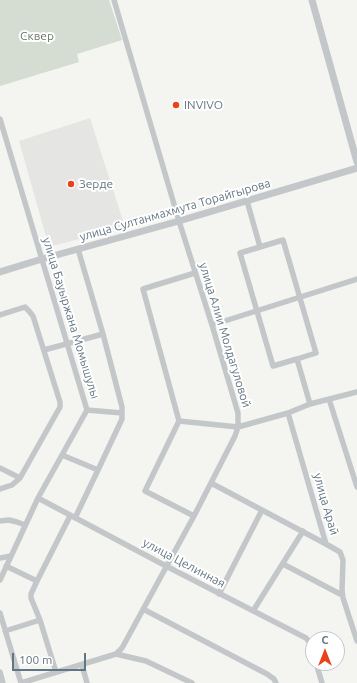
<!DOCTYPE html>
<meta charset="utf-8">
<style>
body{margin:0}
#map{position:relative;width:357px;height:683px;overflow:hidden;background:#f4f4f0;font-family:Ubuntu,sans-serif}
canvas{display:block}
.north{position:absolute;left:305px;top:631px;width:40px;height:40px;box-sizing:border-box;background:#fff;border:1px solid #c0c8cd;border-radius:50%;rotate:0deg;font-size:11px;font-weight:700;line-height:16px;text-align:center;color:#627582}
.north::after{content:'';display:block;margin:auto;width:14px;height:18px;background:#ea431b;clip-path:polygon(50% 0,100% 100%,50% 72%,0 100%)}
.scale{position:absolute;left:12px;top:653px;width:74px;height:18px;box-sizing:border-box;border:2px solid #627582;border-top:0;padding-left:5px;font-size:12px;line-height:14px;white-space:nowrap;color:#627582;-webkit-text-stroke:3px #fff;paint-order:stroke}
</style>
<div id="map">
<canvas width="357" height="683"></canvas>
<div class="north">С</div>
<div class="scale">100 m</div>
</div>
<script>
const g = document.querySelector('canvas').getContext('2d');
g.lineJoin = 'round';
function fillPath(path, color) { g.fillStyle = color; g.fill(path, 'evenodd'); }
const toPath = rows => new Path2D(rows.map(r => 'M' + r).join(''));
function trace(path, color, width, dash) { g.strokeStyle = color; g.lineWidth = width; g.lineCap = dash ? 'butt' : 'round'; g.setLineDash(dash || []); g.stroke(path); }
function write(font, color, halo, rows, align = 'center') {
  g.font = font + ' Ubuntu,sans-serif'; g.lineWidth = 4; g.setLineDash([]); g.textBaseline = 'middle'; g.strokeStyle = halo; g.fillStyle = color; for (const [text, x, y, turn = 0] of rows) {
    g.save(); g.translate(x, y); g.rotate((+turn || 0) * Math.PI / 180); g.textAlign = isNaN(turn) ? turn : align; if (halo) g.strokeText(text, 0, 0); g.fillText(text, 0, 0); g.restore();
  }
}
fillPath(toPath([
 [90,118,125,227,49,247,19,141]
]), '#e5e6e4');
fillPath(toPath([
 [0,0,109,0,122,40,77,54,79,62,0,86]
]), '#d5dcd1');
trace(toPath([
 [0,119,87,410,38,498,0,580],
 [247,201,260,247,283,240,316,353,297,359,310,404],
 [260,247,240,253,273,366,297,359],
 [0,315,25,307,29,311,33,316,60,402,60,407,20,478,12,485,0,489],
 [212,325,357,279],
 [44,350,103,334],
 [329,399,357,487],
 [87,410,122,413],
 [288,413,326,544,340,552,343,560,342,590,343,598,357,641],
 [179,421,143,289,195,273],
 [62,455,98,470],
 [0,468,20,478],
 [211,483,326,544],
 [38,498,166,566,306,638,311,644,313,653],
 [194,516,145,491,179,421,238,427,288,413,310,404,357,392],
 [75,518,98,470,122,419,122,407,103,334,78,249],
 [0,521,9,520,17,522,25,525],
 [0,558,11,556],
 [283,564,342,595],
 [6,566,37,581],
 [219,594,262,510],
 [143,609,267,674,274,679,276,683],
 [253,611,303,531],
 [0,613,21,683],
 [5,631,40,620],
 [116,654,146,661,192,683],
 [316,663,322,683],
 [82,665,87,683],
 [0,672,3,683],
 [56,672,40,620,31,598,31,594,37,581,70,516],
 [21,683,116,654,122,648,194,516,235,436,238,427,238,413,212,325,179,221,114,0]
]), '#c4c7ca', 5.5);
trace(toPath([
 [312,0,357,162],
 [0,272,42,259,179,221,357,168]
]), '#c4c7ca', 7);
for (const [x, y, r, color] of [
 [176,105,4,"#ea431b"],
 [71,184,4,"#ea431b"]
]) { const dot = new Path2D(); dot.arc(x, y, r, 0, 2 * Math.PI); g.fillStyle = color; g.fill(dot); trace(dot, '#fff', 1.5); }
write('12px', '#677961', '#fff', [
 ["Сквер",37,36]
]);
write('12px', '#627582', '#fff', [
 ["INVIVO",184,105],
 ["Зерде",79,184]
], 'left');
write('12px', '#627582', '#fff', [
 ["улица Султанмахмута Торайгырова",175,210,-16],
 ["улица Бауыржана Момышулы",71,318,73],
 ["улица Алии Молдагуловой",225,335,73],
 ["улица Арай",326,504,74],
 ["улица Целинная",184,563,28]
]);
</script>
